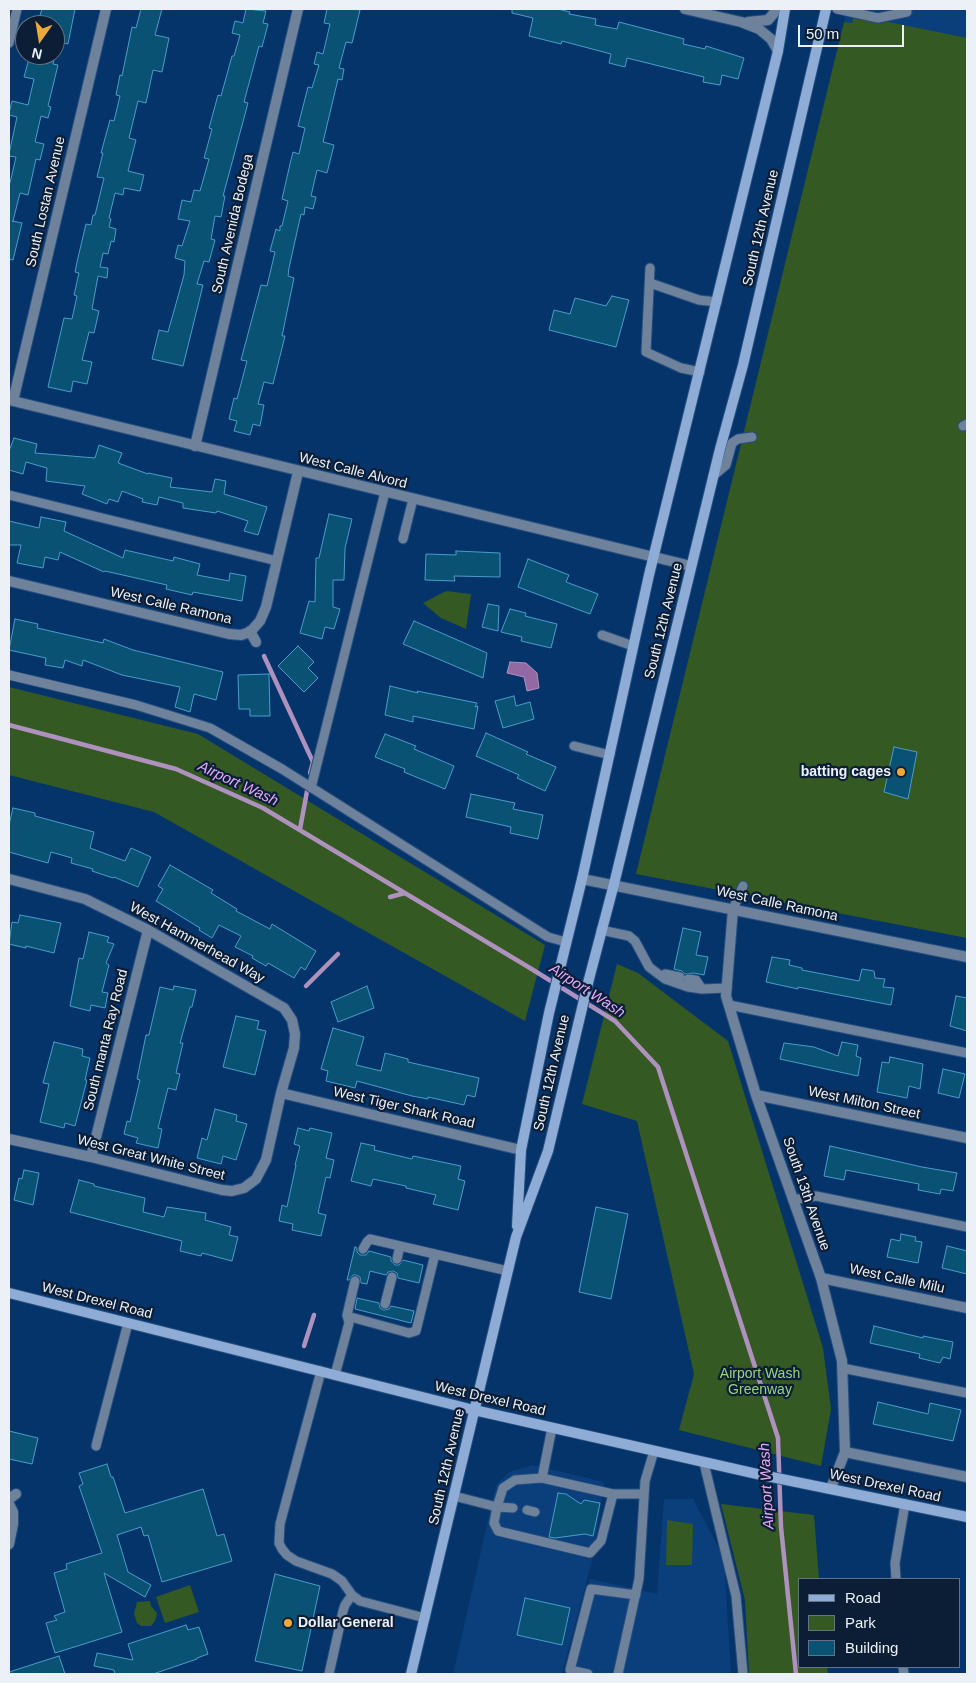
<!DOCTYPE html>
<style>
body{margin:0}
#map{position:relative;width:976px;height:1683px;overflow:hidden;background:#05346b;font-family:Arial,sans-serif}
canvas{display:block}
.frame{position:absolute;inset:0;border:10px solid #ecf1f8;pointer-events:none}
.legend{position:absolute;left:798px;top:1578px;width:162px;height:90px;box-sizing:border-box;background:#0b1e36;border:1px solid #657284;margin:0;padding:6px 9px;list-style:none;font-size:15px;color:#ecf1f8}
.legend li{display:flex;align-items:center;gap:10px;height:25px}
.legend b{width:25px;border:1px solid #657284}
.north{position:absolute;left:15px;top:15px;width:50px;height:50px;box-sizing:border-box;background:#0b1e36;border:1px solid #657284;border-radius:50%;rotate:193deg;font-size:14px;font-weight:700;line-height:20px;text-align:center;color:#ecf1f8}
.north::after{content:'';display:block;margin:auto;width:18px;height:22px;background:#eca93a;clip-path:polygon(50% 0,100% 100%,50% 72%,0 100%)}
.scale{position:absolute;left:798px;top:25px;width:106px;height:22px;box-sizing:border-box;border:2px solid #ecf1f8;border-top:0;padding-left:6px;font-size:15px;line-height:18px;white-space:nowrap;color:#ecf1f8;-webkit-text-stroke:4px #0b1e36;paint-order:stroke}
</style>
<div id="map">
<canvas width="976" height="1683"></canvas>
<div class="frame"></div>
<ul class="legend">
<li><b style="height:6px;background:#8eacd5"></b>Road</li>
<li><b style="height:14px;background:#355922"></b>Park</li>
<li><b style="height:14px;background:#095273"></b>Building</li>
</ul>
<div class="north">N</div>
<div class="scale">50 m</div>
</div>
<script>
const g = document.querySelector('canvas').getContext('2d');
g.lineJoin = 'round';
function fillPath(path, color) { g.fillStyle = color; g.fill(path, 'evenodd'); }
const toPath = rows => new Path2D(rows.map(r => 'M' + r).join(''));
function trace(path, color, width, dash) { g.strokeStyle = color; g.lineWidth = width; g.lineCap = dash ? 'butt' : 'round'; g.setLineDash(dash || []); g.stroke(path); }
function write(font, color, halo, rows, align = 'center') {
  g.font = font + ' Arial,sans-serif'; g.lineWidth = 4.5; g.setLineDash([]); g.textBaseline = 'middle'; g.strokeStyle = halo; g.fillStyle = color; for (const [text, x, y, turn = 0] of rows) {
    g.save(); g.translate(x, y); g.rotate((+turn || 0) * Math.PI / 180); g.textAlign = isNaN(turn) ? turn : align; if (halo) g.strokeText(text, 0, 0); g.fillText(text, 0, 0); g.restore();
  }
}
fillPath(toPath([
 [847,9,967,9,967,47,844,22],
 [532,1465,604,1482,593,1557,562,1674,453,1674,496,1485,509,1472],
 [664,1499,693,1499,724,1558,731,1674,566,1674,590,1579,657,1594]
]), '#0a3f7b');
fillPath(toPath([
 [854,15,967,38,967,938,636,874,844,22,852,23],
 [446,591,471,594,466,629,441,618,423,603],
 [9,687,198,734,545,945,525,1021,154,812,9,775],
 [617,964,638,973,728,1041,823,1348,831,1409,821,1466,679,1430,694,1374,637,1121,582,1104],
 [721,1504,814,1515,819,1579,800,1579,800,1667,827,1667,828,1674,749,1674,745,1600],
 [667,1520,693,1524,692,1565,666,1565],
 [190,1585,199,1612,165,1623,156,1597],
 [150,1601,151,1606,157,1613,155,1621,151,1626,141,1626,137,1623,134,1614,137,1602]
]), '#355922');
const water = toPath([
 [510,662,526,663,537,673,539,688,527,691,524,677,507,673,510,662]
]);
fillPath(water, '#9369a4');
trace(water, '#ae92bd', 1);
trace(toPath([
 [264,656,313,762,310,773],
 [9,725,176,769,263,808,530,968,615,1021,658,1067,778,1438,781,1527,796,1674],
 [300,829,308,786],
 [390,897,405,893],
 [306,986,338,954],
 [304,1346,314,1315]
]), '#ae92bd', 4.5);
const building = toPath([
 [42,9,75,9,68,44,55,41,55,25,37,25,42,9],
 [141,9,162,9,155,35,169,38,162,72,153,70,146,103,138,101,129,138,136,140,128,171,144,175,140,191,124,188,123,195,115,193,109,218,111,219,109,227,116,229,114,242,111,241,108,254,103,253,100,267,108,268,107,278,98,276,92,309,99,311,94,333,89,332,82,360,92,362,87,384,73,381,71,392,48,387,64,318,72,319,77,296,74,295,79,273,75,272,77,262,86,224,91,225,93,215,95,215,104,178,97,177,103,153,101,153,110,120,114,121,120,96,116,95,120,75,122,76,132,27,136,28,141,9],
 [246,9,266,11,263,23,268,24,262,47,259,46,244,102,248,103,223,196,225,196,221,217,215,216,211,239,215,240,209,262,204,261,197,284,203,285,183,366,152,359,159,330,168,332,184,275,185,261,175,258,178,245,182,246,190,221,178,219,182,200,191,202,194,190,200,191,209,159,204,158,212,129,209,128,218,95,221,96,232,56,234,56,240,35,232,33,235,21,243,23,246,9],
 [327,9,353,9,360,10,352,43,346,42,339,68,344,69,342,80,338,79,323,142,334,145,327,173,317,170,311,196,316,197,313,209,305,207,304,215,301,214,289,268,288,276,294,278,282,336,285,336,273,384,264,382,258,404,264,405,260,426,253,424,250,435,234,431,237,421,229,419,234,398,237,399,247,361,241,360,261,285,267,286,275,252,270,251,276,229,280,231,280,226,282,226,288,201,282,199,290,164,293,152,299,154,305,128,298,126,308,87,312,88,319,65,314,64,317,52,323,54,330,24,324,23,327,9],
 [512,9,558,9,570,12,569,14,596,19,595,25,617,29,619,22,684,39,683,44,705,49,706,46,744,58,738,79,722,75,720,85,703,82,704,77,627,58,625,67,609,63,611,54,562,41,561,44,529,36,533,18,512,13,512,9],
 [30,55,55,55,53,64,58,65,48,106,51,107,48,118,41,116,35,142,44,144,40,160,36,159,28,195,20,193,13,221,12,221,22,223,13,260,9,259,9,183,10,183,16,157,9,156,9,154,17,117,9,115,9,113,12,101,28,105,34,79,24,77,30,55],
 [612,296,629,300,616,347,549,330,554,310,570,314,575,298,606,306,612,296],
 [14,438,37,444,35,453,95,458,99,445,122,453,118,463,148,474,148,473,172,478,170,487,212,492,215,479,226,481,224,494,267,507,258,535,244,531,248,521,217,511,216,513,183,508,183,503,159,497,157,505,142,502,143,499,122,491,118,502,109,499,107,504,82,494,85,486,46,481,47,468,26,462,23,474,9,470,9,451,14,438],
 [329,514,352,519,345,548,344,580,333,580,333,607,340,609,334,629,325,627,322,639,300,633,309,601,315,602,316,558,319,558,329,514],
 [41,517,66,522,64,531,123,558,125,550,173,561,174,557,200,564,197,575,229,581,230,573,246,576,242,601,193,592,192,595,166,589,167,585,105,571,104,572,60,552,58,560,45,557,43,568,17,563,21,545,9,545,9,521,39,528,41,517],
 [456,551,500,553,500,577,454,576,455,581,425,580,426,554,456,555,456,551],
 [528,559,569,575,566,582,598,594,590,614,518,587,528,559],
 [488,604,499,606,498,631,482,627,488,604],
 [510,609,526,613,525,616,557,624,551,648,521,641,522,637,501,632,510,609],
 [15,619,38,624,37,628,103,643,104,639,133,650,223,672,216,700,194,694,190,712,175,707,180,687,122,675,83,660,82,666,65,660,63,668,45,665,46,658,9,650,15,619],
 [414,621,487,653,483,678,403,644,414,621],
 [298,646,314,662,308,668,318,678,304,692,278,666,298,646],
 [269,674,270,716,250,716,250,709,239,709,238,675,269,674],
 [390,686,418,693,417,691,477,703,475,707,478,706,474,729,413,716,413,722,385,715,390,686],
 [514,696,516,706,530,702,534,719,503,728,495,701,514,696],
 [486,733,528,752,526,754,556,767,545,791,517,778,519,775,476,756,486,733],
 [385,734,416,746,414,749,454,766,445,789,404,772,405,769,375,757,385,734],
 [894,747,917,752,908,799,884,792,894,747],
 [471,794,515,803,513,809,543,815,538,839,510,833,511,827,466,817,471,794],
 [13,808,35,813,35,816,94,832,90,848,125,861,131,848,151,857,138,887,114,877,113,878,92,871,93,869,71,863,72,858,51,852,48,863,9,852,9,825,13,808],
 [170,865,213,890,211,893,237,909,236,911,270,929,272,924,316,951,305,970,301,967,294,978,268,963,266,966,252,958,253,956,235,947,241,936,219,925,212,938,199,930,200,928,156,901,163,889,158,886,170,865],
 [20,915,61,923,54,953,26,946,26,948,9,944,12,922,18,923,20,915],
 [683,928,701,932,696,955,708,957,704,975,694,973,685,974,682,971,674,969,683,928],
 [89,932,109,937,107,942,114,944,106,963,109,965,102,992,108,993,105,1008,91,1005,90,1011,70,1006,79,958,83,959,89,932],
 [772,957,790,960,789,965,802,968,802,970,859,981,862,969,874,971,875,978,885,979,883,987,894,988,891,1005,798,987,798,989,766,982,772,957],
 [174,986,196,990,192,1007,190,1007,180,1043,183,1043,176,1073,180,1074,176,1090,168,1088,158,1128,162,1129,158,1148,136,1143,138,1138,124,1134,127,1121,130,1122,140,1080,137,1079,146,1035,149,1035,160,987,173,990,174,986],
 [367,986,374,1008,338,1022,331,1002,367,986],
 [956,996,967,998,967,1031,950,1026,956,996],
 [236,1016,259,1021,257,1029,266,1031,255,1075,223,1067,236,1016],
 [333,1028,364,1037,356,1065,381,1071,385,1053,408,1059,408,1062,479,1078,475,1097,467,1095,464,1105,428,1097,428,1099,412,1096,357,1081,355,1088,326,1081,328,1071,321,1069,333,1028],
 [54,1042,83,1049,82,1056,90,1058,85,1080,87,1080,75,1126,65,1123,64,1128,40,1122,49,1084,43,1083,54,1042],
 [842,1042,858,1045,856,1056,861,1058,858,1076,780,1059,784,1043,814,1047,838,1056,842,1042],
 [890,1057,923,1064,920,1089,909,1086,907,1098,877,1092,882,1062,889,1063,890,1057],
 [943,1069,965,1074,959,1098,938,1093,943,1069],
 [215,1109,237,1115,236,1121,247,1124,236,1160,223,1156,221,1164,197,1158,202,1138,207,1140,215,1109],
 [298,1128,309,1131,310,1128,332,1133,326,1158,334,1160,330,1178,326,1177,318,1213,326,1215,321,1236,292,1230,293,1224,279,1221,282,1205,287,1207,296,1165,295,1165,300,1146,294,1144,298,1128],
 [361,1143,375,1146,374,1150,412,1159,413,1156,461,1166,458,1179,465,1181,458,1210,433,1204,436,1195,406,1188,406,1186,373,1179,371,1186,351,1181,361,1143],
 [830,1146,922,1167,957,1173,953,1191,941,1189,940,1194,918,1190,919,1184,846,1170,844,1180,824,1176,830,1146],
 [24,1170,39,1173,33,1205,14,1200,19,1178,22,1179,24,1170],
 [79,1180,94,1184,94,1186,145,1198,143,1212,164,1217,167,1207,206,1213,205,1220,231,1227,229,1235,238,1237,232,1261,202,1253,201,1256,180,1251,182,1241,70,1212,79,1180],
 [596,1207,628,1214,611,1299,579,1292,596,1207],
 [901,1234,916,1237,915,1241,922,1242,918,1263,887,1257,891,1239,900,1241,901,1234],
 [947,1246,967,1251,967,1274,942,1268,947,1246],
 [355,1247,357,1248,357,1252,360,1255,366,1255,369,1251,391,1257,391,1261,395,1265,399,1265,403,1260,423,1265,419,1283,398,1278,397,1273,393,1271,388,1272,386,1275,370,1271,367,1284,361,1283,360,1277,356,1275,353,1275,349,1280,347,1280,355,1247],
 [357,1298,379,1303,380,1308,384,1310,389,1309,391,1306,414,1311,411,1323,355,1309,357,1298],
 [874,1326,923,1338,923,1336,953,1342,950,1359,943,1357,940,1363,919,1358,920,1354,870,1343,874,1326],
 [878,1402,928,1414,930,1403,961,1410,953,1441,873,1424,878,1402],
 [9,1431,38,1438,32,1464,9,1459,9,1431],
 [107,1464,111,1477,113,1477,125,1513,203,1489,217,1536,224,1534,232,1561,162,1582,148,1535,144,1536,141,1527,117,1535,128,1572,151,1585,145,1597,104,1573,122,1632,55,1653,46,1623,57,1620,54,1616,65,1612,54,1573,67,1569,66,1564,102,1553,79,1486,83,1484,79,1473,107,1464],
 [558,1493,566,1494,581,1504,584,1500,600,1503,593,1536,585,1534,555,1538,549,1537,558,1493],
 [275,1574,320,1586,302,1671,255,1661,275,1574],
 [525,1598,570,1608,562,1645,517,1635,525,1598],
 [186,1625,188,1630,199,1627,208,1654,197,1658,197,1659,153,1674,115,1674,114,1670,94,1666,97,1653,133,1660,128,1644,186,1625],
 [59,1656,65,1674,10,1674,9,1672,59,1656]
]);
fillPath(building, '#095273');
trace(building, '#499dcb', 1);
const lane = toPath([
 [837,9,878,18,907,12],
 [9,43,17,9],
 [650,268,646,352,681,368,700,372],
 [650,283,699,300,717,302],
 [963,426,967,424],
 [713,476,726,465,732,443,738,439,752,437],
 [9,495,277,561],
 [403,539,413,499],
 [602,635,633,646],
 [9,675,136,705,210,728,282,769,548,937,566,942],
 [574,746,610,755],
 [311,788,385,492],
 [733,909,743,886],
 [601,930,629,936,635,941,649,967,665,979,688,987,702,989,727,988],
 [665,974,680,977],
 [688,979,696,980,702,989],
 [729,1005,967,1053],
 [793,1200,816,1196,967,1227],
 [363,1249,367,1242,370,1239,508,1271],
 [397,1259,400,1246],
 [385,1304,392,1277],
 [347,1316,409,1333,416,1331,435,1254],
 [842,1368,967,1393],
 [321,1371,280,1524,279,1543,282,1549,287,1555,296,1561,332,1574,342,1581,352,1595,360,1601,425,1618],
 [335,1375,349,1323,347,1315,355,1281],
 [96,1446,128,1323],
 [704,1463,736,1596,743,1674],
 [542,1478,552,1428],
 [454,1496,497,1507,503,1488,515,1480,542,1478,613,1494,644,1494],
 [513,1508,497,1507,494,1523,498,1531,590,1553,601,1541,613,1494],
 [527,1510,535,1512],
 [896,1579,895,1563,905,1504],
 [903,1667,904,1674],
 [329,1674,343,1611,345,1605,352,1595],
 [588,1674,570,1670,591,1589,636,1595],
 [618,1674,639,1579,645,1481,654,1451]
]);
const street = toPath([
 [685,9,741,22,759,29,771,39,778,51],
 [748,22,768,20,774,13,775,9],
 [9,400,691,566],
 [13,401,106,9],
 [195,446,298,9],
 [9,581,229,634,241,635,247,633,252,630,260,621,266,607,298,472],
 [250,631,256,642],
 [9,879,85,899,148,930,284,1008,292,1020,295,1034,294,1048,281,1093,266,1160,256,1179,244,1188,232,1191,222,1190,91,1157,9,1139],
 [582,879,967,957],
 [733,909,726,996,756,1095,821,1278,842,1361,845,1452,831,1488],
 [281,1093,521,1150],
 [756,1095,967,1138],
 [91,1157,148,930],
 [821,1278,967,1308],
 [845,1452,967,1477],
 [9,1499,16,1494],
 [9,1504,13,1512,13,1524,9,1544]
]);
const secondary = toPath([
 [517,1226,521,1150,549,1013,582,879,649,575,778,51,785,9],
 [9,1293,474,1410,757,1474,967,1517],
 [411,1674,516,1237,548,1151,589,979,614,884,720,449,743,365,826,9]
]);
trace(lane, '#254e7f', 11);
trace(street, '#254e7f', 12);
trace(secondary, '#254e7f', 12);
trace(lane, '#6f829b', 9);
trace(street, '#6f829b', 10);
trace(secondary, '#8eacd5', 10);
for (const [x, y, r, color] of [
 [901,772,5,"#eca93a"],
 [288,1623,5,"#eca93a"]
]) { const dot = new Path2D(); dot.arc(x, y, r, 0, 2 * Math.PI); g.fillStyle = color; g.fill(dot); trace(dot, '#0b1e36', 2); }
write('14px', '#ecf1f8', '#0b1e36', [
 ["South Lostan Avenue",46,202,-77],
 ["South Avenida Bodega",233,224,-77],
 ["South 12th Avenue",761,228,-77],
 ["West Calle Alvord",353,471,14],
 ["West Calle Ramona",171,606,13],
 ["South 12th Avenue",664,621,-76],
 ["West Calle Ramona",777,904,12],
 ["West Hammerhead Way",197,943,29],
 ["South manta Ray Road",106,1040,-76],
 ["South 12th Avenue",552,1073,-77],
 ["West Milton Street",864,1103,12],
 ["West Tiger Shark Road",404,1108,13],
 ["West Great White Street",151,1158,14],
 ["South 13th Avenue",806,1194,71],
 ["West Calle Milu",897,1279,12],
 ["West Drexel Road",97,1301,14],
 ["West Drexel Road",490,1399,13],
 ["South 12th Avenue",447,1467,-77],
 ["West Drexel Road",885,1486,12]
]);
write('bold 14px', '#ecf1f8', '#0b1e36', [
 ["batting cages",891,772],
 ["Dollar General",298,1623,"left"]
], 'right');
write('14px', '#99d37d', '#0b1e36', [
 ["Airport Wash",760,1374],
 ["Greenway",760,1390]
]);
write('italic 15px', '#e5a9fc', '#0b1e36', [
 ["Airport Wash",238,784,25],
 ["Airport Wash",587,991,33],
 ["Airport Wash",767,1486,-93]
]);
</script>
